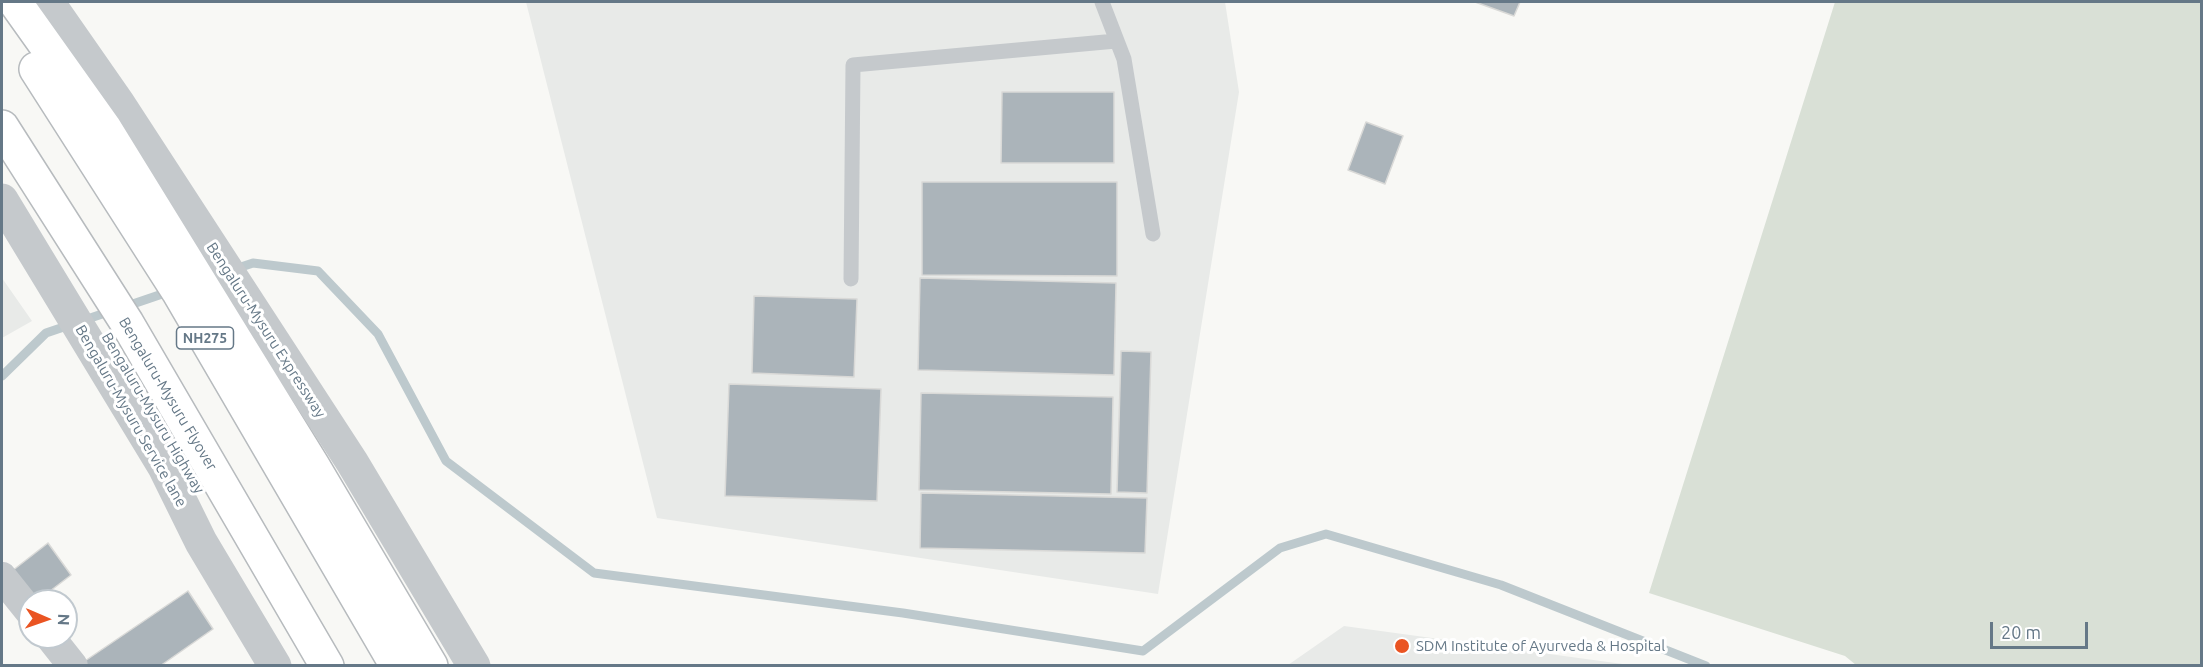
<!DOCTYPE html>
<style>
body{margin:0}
#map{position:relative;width:2203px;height:667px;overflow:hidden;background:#f8f8f5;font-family:Ubuntu,sans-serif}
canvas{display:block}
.frame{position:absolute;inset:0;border:3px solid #657887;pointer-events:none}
.north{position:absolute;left:18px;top:589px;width:60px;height:60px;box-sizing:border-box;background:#fff;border:2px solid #c1c9cf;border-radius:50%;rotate:92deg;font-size:16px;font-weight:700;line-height:24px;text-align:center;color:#657887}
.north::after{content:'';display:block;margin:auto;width:21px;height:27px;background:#ea5422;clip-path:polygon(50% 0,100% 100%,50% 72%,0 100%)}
.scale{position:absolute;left:1990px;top:622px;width:98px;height:27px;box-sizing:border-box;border:3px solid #657887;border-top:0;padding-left:8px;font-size:18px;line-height:21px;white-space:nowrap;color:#657887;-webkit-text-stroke:4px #fff;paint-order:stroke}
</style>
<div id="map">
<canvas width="2203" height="667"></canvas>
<div class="frame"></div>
<div class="north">N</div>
<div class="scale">20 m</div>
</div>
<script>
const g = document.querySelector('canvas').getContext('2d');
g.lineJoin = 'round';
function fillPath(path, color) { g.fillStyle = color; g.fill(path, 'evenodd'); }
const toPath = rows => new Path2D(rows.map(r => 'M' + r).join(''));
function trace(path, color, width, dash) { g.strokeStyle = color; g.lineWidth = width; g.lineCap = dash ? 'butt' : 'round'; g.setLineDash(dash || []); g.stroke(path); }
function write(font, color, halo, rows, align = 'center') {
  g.font = font + ' Ubuntu,sans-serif'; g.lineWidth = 6; g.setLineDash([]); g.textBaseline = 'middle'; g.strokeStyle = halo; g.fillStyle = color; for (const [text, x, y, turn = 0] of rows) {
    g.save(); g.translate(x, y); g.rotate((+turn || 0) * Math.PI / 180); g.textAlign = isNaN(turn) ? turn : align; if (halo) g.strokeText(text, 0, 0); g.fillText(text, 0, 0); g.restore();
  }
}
fillPath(toPath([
 [526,2,1225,2,1239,92,1158,594,657,518],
 [2,278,32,321,2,338],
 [1344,626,1630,665,1288,665]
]), '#e8eae8');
fillPath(toPath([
 [1835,2,2201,2,2201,665,1856,665,1845,656,1649,593]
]), '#d9e0d6');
trace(toPath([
 [235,269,253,263,318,271,378,334,446,461,594,573,903,613,1143,651,1280,548,1326,534,1501,585,1706,666],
 [124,307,171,291],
 [2,376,46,333,111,311]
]), '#bdc9cd', 9);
const building = toPath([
 [1475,2,1520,2,1514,16,1475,2],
 [1002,92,1114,92,1114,163,1001,163,1002,92],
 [1366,122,1403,136,1385,184,1348,170,1366,122],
 [922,182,1117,182,1117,276,922,275,922,182],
 [920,278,1116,283,1114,375,918,370,920,278],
 [754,296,857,299,854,377,752,373,754,296],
 [1121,351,1151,352,1147,493,1117,492,1121,351],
 [729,384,881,389,877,501,725,496,729,384],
 [921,393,1113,397,1111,494,919,490,921,393],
 [921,493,1147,498,1145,553,920,548,921,493],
 [48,543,71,575,37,601,12,571,48,543],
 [188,591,213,629,160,666,84,666,82,663,188,591]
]);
fillPath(building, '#abb4ba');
trace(building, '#d9d9d7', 1.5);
const trunk = toPath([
 [15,2,104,127,313,466,431,666],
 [36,69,178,291,397,666],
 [2,127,127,323,327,666]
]);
trace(trunk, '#b7bbbe', 36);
trace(toPath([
 [1102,2,1124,59,1153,234],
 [851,279,853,65,1116,41]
]), '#c5c9cc', 15);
trace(toPath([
 [2,577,30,612],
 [50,637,73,666]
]), '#c5c9cc', 30);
trace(toPath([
 [48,2,119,104,352,462,474,666],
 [2,200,164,467,201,542,275,666]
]), '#c5c9cc', 33);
trace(trunk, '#fff', 33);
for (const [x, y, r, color] of [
 [1402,646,8,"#ea5422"]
]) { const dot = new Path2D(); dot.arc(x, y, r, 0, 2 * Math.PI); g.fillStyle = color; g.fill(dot); trace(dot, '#fff', 2); }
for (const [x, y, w] of [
 [205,338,57]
]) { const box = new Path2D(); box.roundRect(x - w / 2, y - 11, w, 22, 4.5); g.fillStyle = '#fff'; g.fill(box); trace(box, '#657887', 1.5); }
write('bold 14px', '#657887', null, [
 ["NH275",205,338]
]);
write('15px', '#657887', '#fff', [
 ["Bengaluru-Mysuru Expressway",266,330,57],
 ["Bengaluru-Mysuru Flyover",168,394,59],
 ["Bengaluru-Mysuru Highway",153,413,59],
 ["Bengaluru-Mysuru Service lane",131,416,60]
]);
write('15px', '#657887', '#fff', [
 ["SDM Institute of Ayurveda & Hospital",1416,646]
], 'left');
</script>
